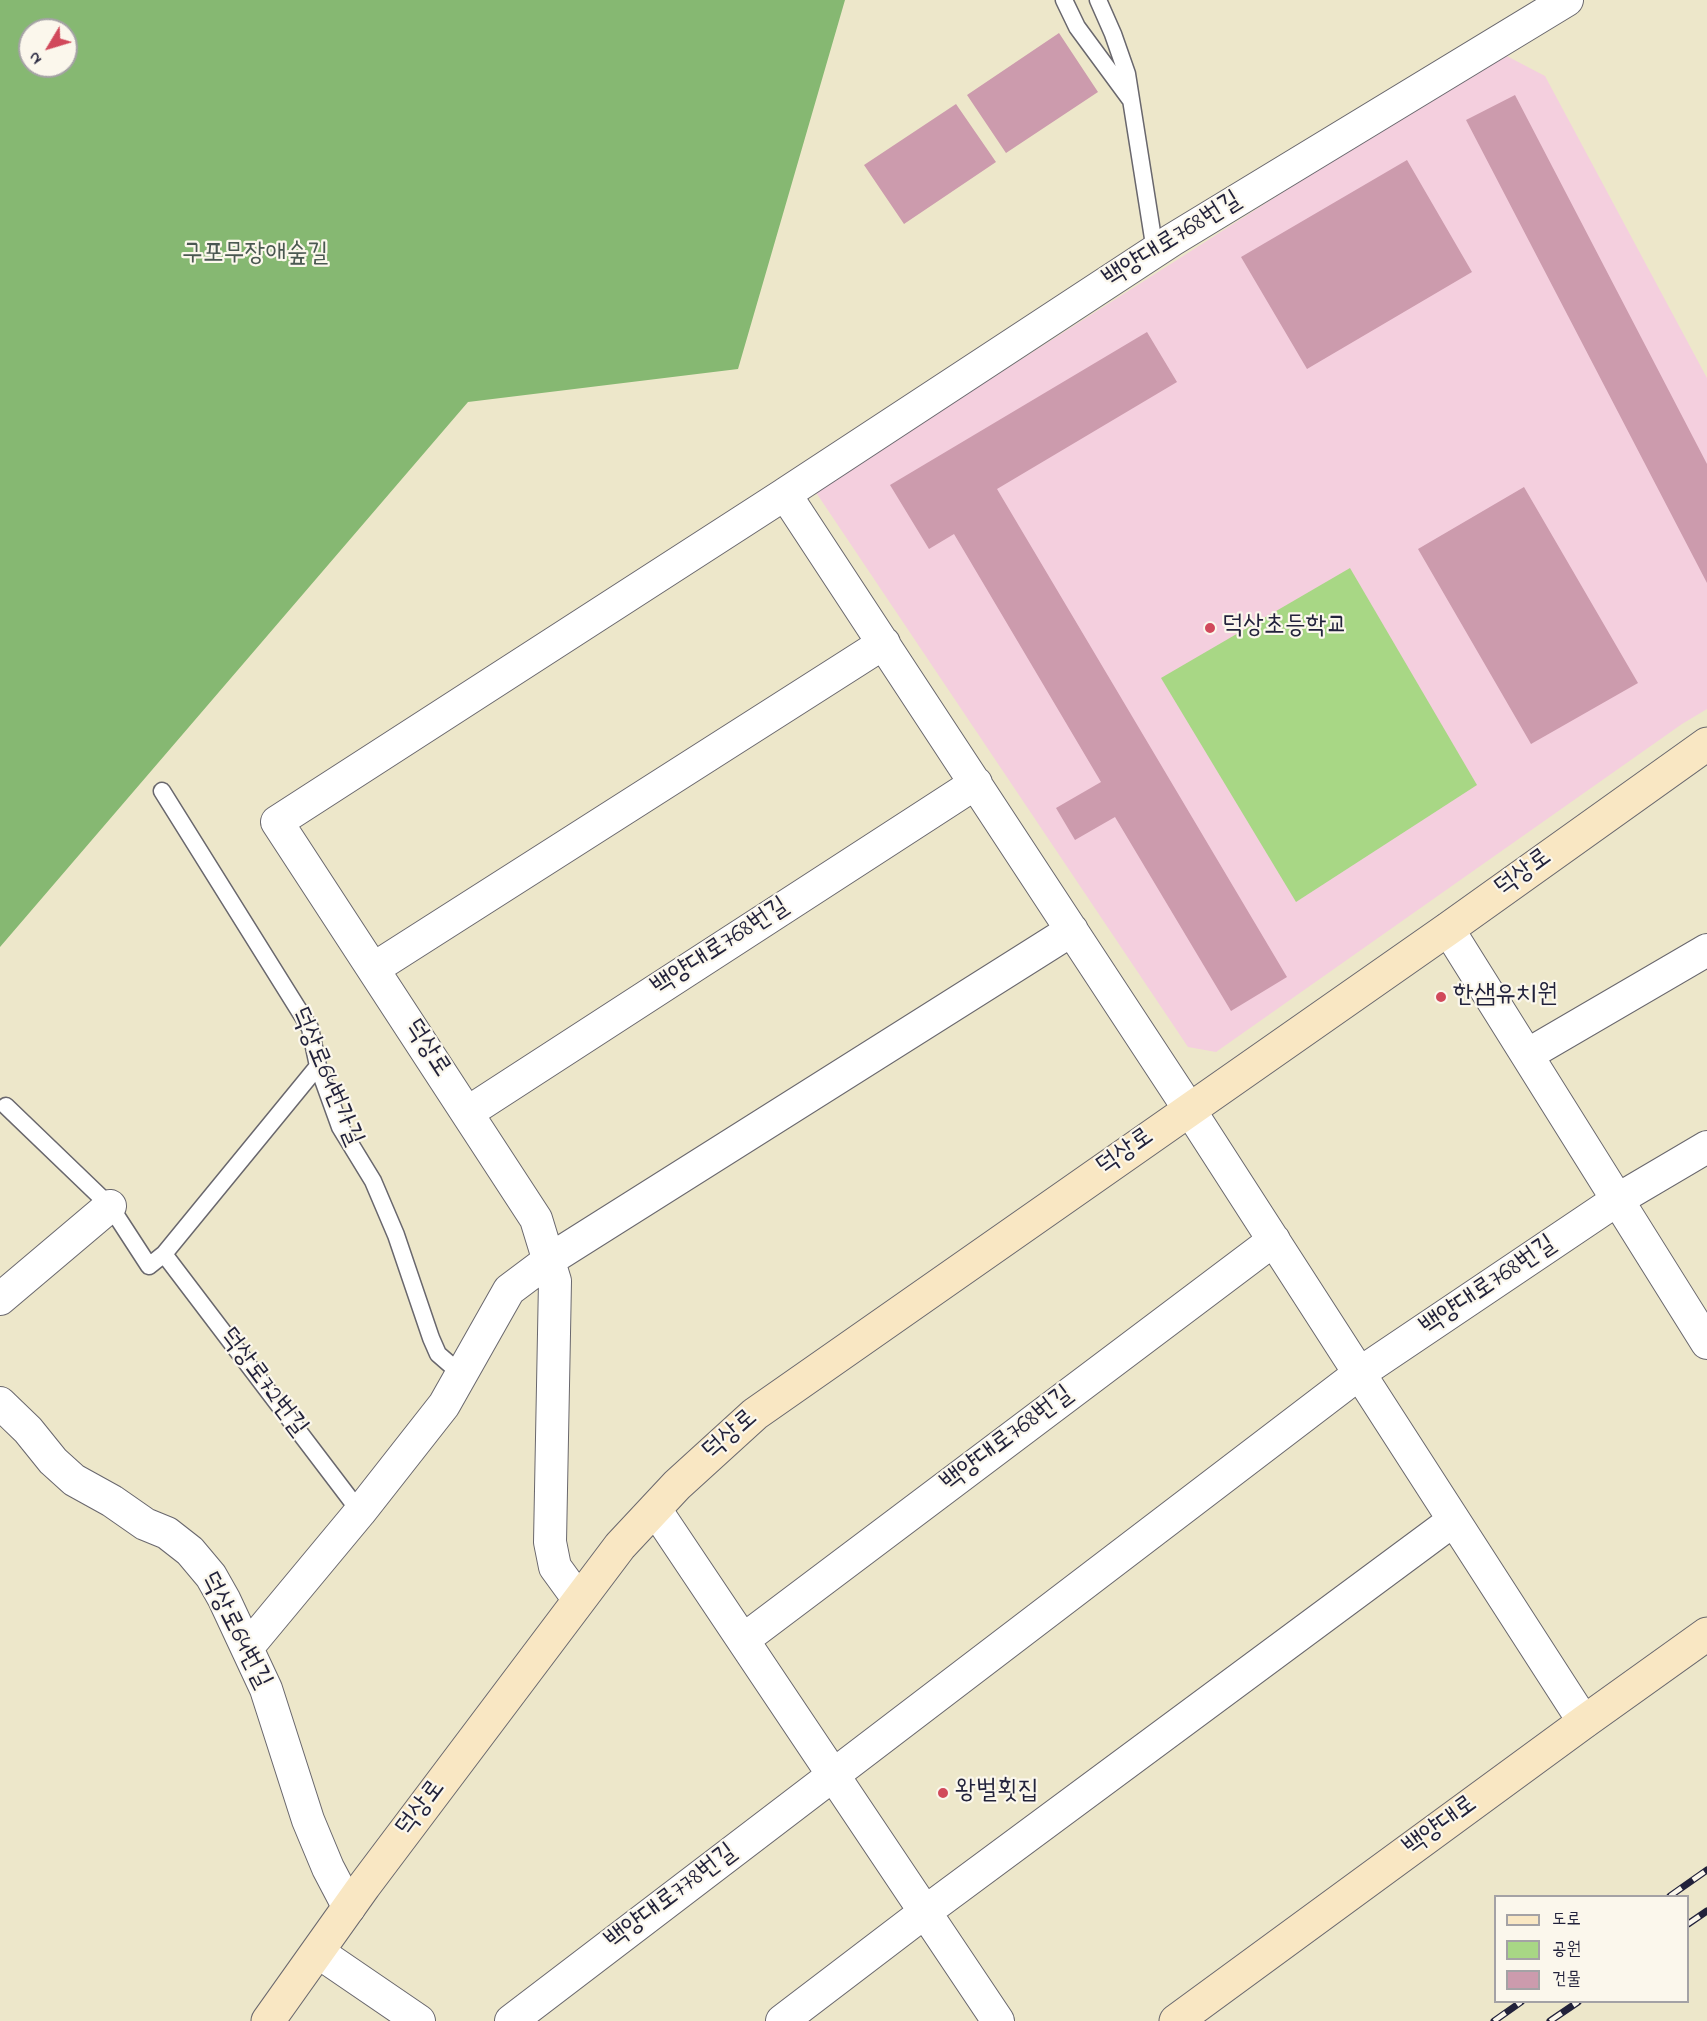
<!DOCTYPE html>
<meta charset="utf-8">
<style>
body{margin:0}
#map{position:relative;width:1707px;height:2021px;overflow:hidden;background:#ede7ca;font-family:"Indie Flower","Poor Story",sans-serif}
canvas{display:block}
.legend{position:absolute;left:1494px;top:1895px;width:195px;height:108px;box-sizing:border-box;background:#fbf7ec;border:2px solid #a4a2a5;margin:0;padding:8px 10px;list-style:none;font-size:18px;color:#22223b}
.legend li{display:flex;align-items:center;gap:12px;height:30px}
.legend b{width:30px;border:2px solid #a4a2a5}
.north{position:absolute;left:18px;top:18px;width:60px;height:60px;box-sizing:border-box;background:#fbf7ec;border:2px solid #a4a2a5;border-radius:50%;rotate:232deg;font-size:16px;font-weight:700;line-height:24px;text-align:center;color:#22223b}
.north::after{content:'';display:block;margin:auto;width:21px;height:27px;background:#d1495b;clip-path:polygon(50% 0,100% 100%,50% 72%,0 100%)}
</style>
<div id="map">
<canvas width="1707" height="2021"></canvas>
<ul class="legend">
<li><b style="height:8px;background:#f9e7c3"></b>도로</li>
<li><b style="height:16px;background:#a8d785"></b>공원</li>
<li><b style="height:16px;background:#cc9bad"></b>건물</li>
</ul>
<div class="north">N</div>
</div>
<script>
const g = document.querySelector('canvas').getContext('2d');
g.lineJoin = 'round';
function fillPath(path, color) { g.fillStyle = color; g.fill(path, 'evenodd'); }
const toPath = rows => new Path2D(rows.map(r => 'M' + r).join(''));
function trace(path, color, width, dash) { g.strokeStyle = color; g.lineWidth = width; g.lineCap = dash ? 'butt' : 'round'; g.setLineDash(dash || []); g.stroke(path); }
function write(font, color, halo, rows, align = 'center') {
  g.font = font + ' "Indie Flower","Poor Story",sans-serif'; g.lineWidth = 4.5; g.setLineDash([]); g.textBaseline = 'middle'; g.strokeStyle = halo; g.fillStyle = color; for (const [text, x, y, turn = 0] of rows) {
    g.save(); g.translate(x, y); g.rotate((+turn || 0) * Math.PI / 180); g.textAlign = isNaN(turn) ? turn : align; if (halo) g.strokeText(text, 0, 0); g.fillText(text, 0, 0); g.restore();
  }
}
fillPath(toPath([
 [1501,53,1545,76,1707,378,1707,709,1682,724,1216,1052,1188,1047,815,491]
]), '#f4cfde');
fillPath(toPath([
 [1350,568,1477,785,1296,902,1161,678]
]), '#a8d785');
fillPath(toPath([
 [0,0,845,0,738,369,468,402,0,947],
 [30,30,66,30,66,66,30,66]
]), '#86b872');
fillPath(toPath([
 [1059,33,1098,92,1006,153,967,95],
 [1515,95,1707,464,1707,583,1466,120],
 [956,104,996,162,904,224,864,165],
 [1407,160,1472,272,1307,369,1241,257],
 [1147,332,1177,382,997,489,1287,977,1231,1011,1115,817,1075,840,1056,808,1101,782,954,534,929,549,890,485],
 [1524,487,1638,683,1531,744,1418,549]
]), '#cc9bad');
const service = toPath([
 [1064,0,1077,27,1130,99],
 [1098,0,1113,34,1127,74,1155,251],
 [162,791,310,1028,318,1066,340,1127,373,1181,396,1235,431,1338,438,1354,461,1374],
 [6,1106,110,1206,149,1266,164,1254,360,1512],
 [164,1254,318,1066]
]);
const minor = toPath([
 [1567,0,1172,240,785,494,1189,1109,1584,1722],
 [1448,929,1707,1343],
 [373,969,884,643],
 [1527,1055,1707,950],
 [467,1113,976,783],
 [0,1299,110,1206],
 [0,1403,28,1430,53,1461,74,1480,112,1501,145,1524,167,1533,190,1551,211,1576,224,1599,266,1689,308,1820,328,1868,349,1908],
 [655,1509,998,2021],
 [579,1600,555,1567,550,1542,555,1281,536,1219,277,822,785,494],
 [743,1640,1274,1240],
 [247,1648,360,1512,444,1405,509,1290,549,1260,1072,930],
 [318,1952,419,2021],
 [511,2021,1360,1373,1617,1200,1707,1147],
 [782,2021,925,1912,1454,1520]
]);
const secondary = toPath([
 [268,2021,364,1886,620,1546,677,1485,755,1414,1448,929,1707,744],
 [1176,2021,1584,1722,1707,1634]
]);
trace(service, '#69676d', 19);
trace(minor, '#69676d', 34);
trace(secondary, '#69676d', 35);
trace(service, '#fff', 16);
trace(minor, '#fff', 32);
trace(secondary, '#f9e7c3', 33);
const rail = toPath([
 [1670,1896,1707,1870],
 [1688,1924,1707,1911],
 [1494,2021,1521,2002],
 [1550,2021,1578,2002]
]);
trace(rail, '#22223b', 7);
trace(rail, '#fbf7ec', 4.5, [14]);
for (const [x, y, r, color] of [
 [1210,628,6,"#d1495b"],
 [1441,997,6,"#d1495b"],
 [943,1793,6,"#d1495b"]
]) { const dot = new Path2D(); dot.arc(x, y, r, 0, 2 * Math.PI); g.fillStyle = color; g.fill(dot); trace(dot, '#fbf7ec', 2); }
write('26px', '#22223b', '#fbf7ec', [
 ["백양대로768번길",1173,241,-32],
 ["덕상로",1524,874,-36],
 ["백양대로768번길",721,948,-33],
 ["덕상로",426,1049,57],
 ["덕상로64번가길",325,1077,67],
 ["덕상로",1126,1153,-35],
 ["백양대로768번길",1489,1287,-34],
 ["덕상로72번길",262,1383,53],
 ["덕상로",731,1436,-41],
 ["백양대로768번길",1008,1440,-37],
 ["덕상로64번길",234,1631,63],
 ["덕상로",422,1809,-53],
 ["백양대로",1441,1827,-36],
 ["백양대로778번길",672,1898,-37]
]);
write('26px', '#4a5851', '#fbf7ec', [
 ["구포무장애숲길",255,256]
]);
write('26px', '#22223b', '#fbf7ec', [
 ["덕상초등학교",1222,628],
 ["한샘유치원",1453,997],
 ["왕벌횟집",955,1793]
], 'left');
</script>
